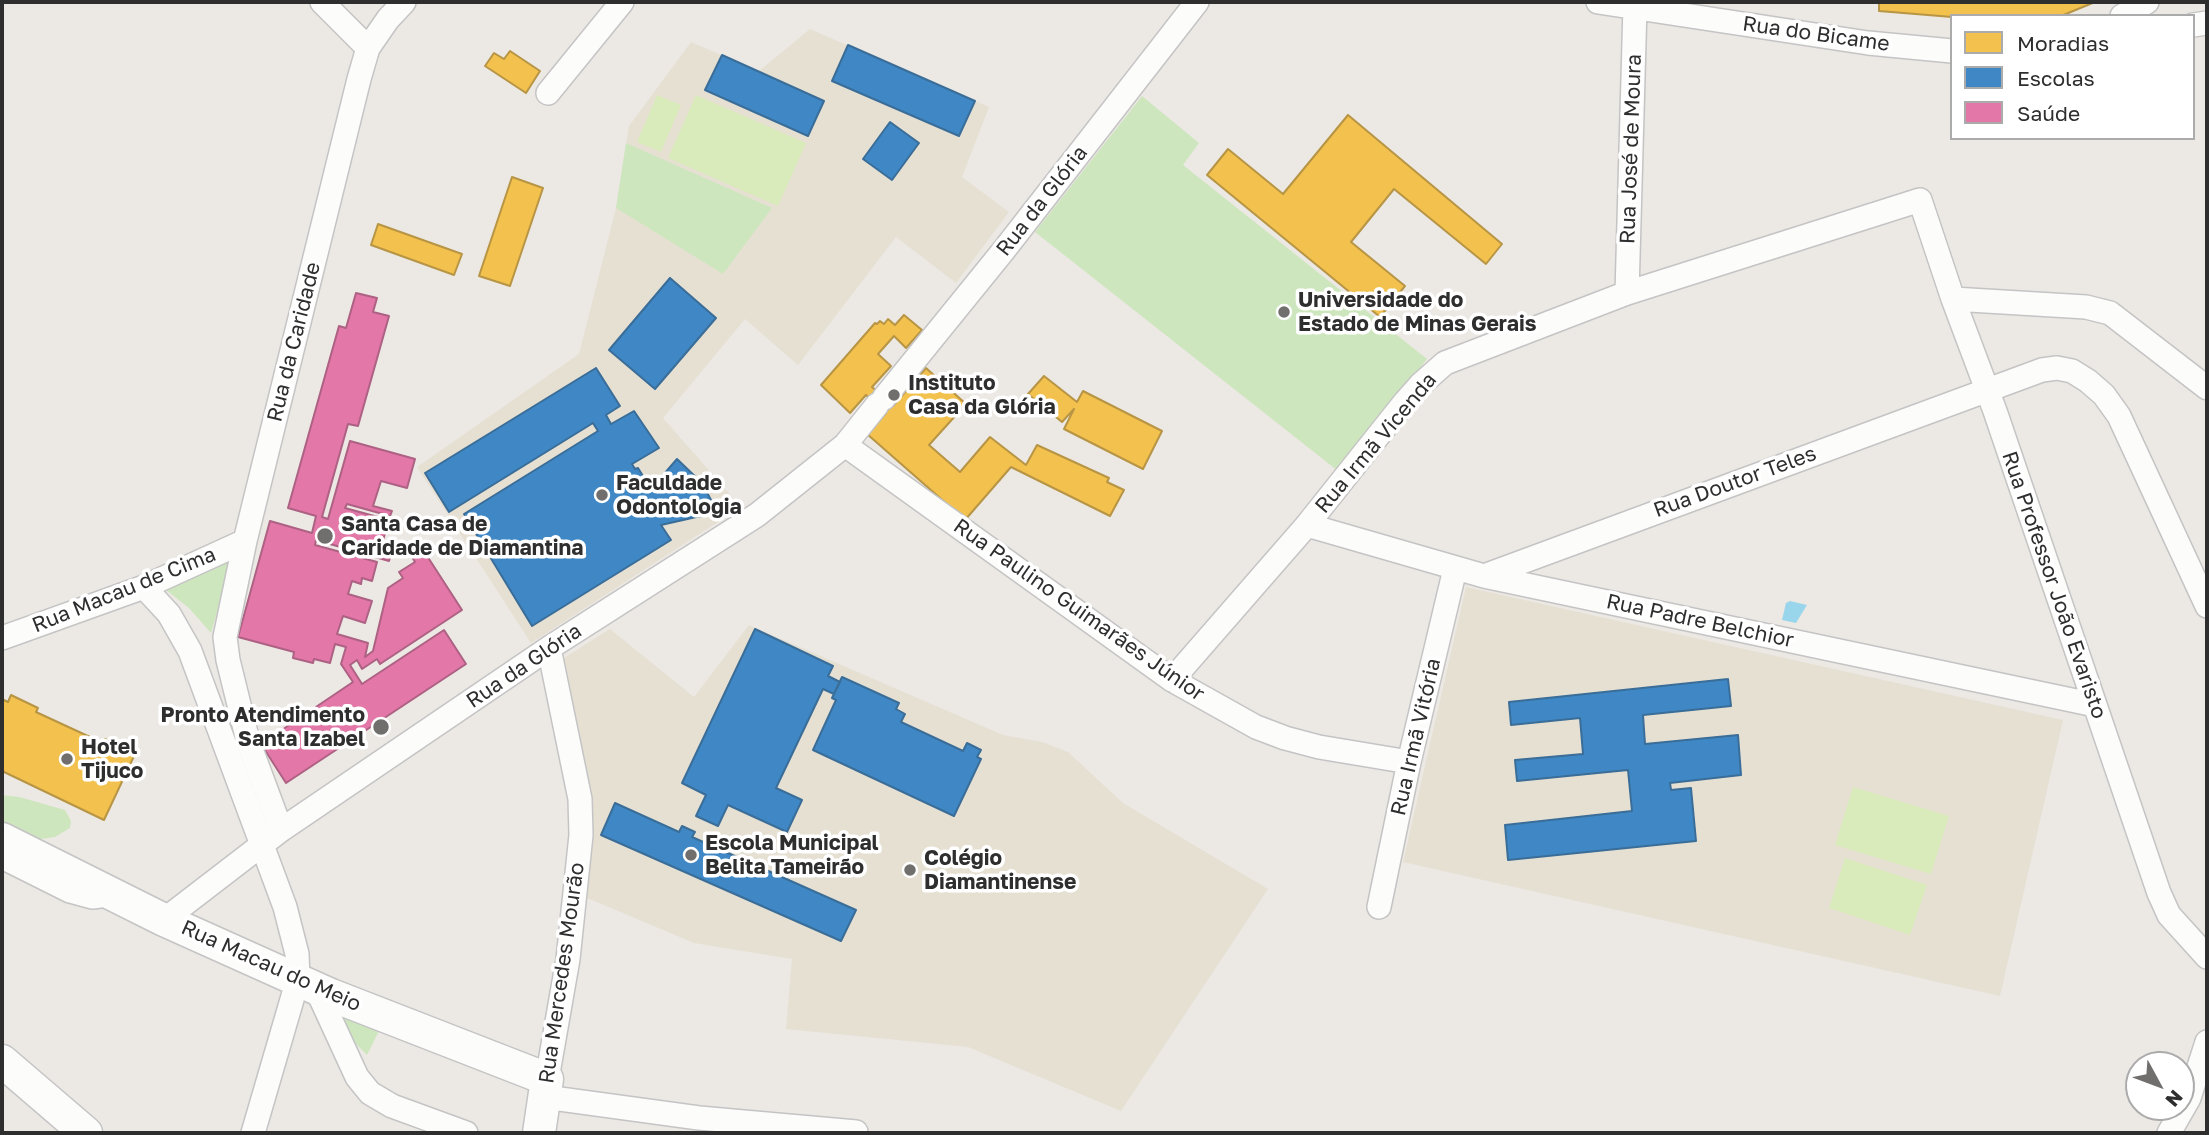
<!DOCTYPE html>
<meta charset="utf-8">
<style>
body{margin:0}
#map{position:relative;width:2209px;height:1135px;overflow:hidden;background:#ece8e4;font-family:"Golos Text",sans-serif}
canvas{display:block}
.frame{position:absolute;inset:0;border:4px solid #2e2e2e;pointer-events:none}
.legend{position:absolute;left:1950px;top:14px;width:245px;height:126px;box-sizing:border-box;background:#fff;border:2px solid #ababab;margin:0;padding:9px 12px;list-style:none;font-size:21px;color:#2e2e2e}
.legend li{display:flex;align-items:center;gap:14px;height:35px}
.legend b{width:35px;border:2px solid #ababab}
.north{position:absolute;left:2125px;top:1051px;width:70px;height:70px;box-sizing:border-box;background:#fff;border:2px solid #ababab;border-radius:50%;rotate:131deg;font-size:19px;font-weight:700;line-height:28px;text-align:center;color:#2e2e2e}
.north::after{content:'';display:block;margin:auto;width:24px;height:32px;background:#706f6e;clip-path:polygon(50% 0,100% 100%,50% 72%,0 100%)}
</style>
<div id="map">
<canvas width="2209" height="1135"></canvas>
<div class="frame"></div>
<ul class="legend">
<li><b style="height:19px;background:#f2c14e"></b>Moradias</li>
<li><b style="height:19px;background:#3f88c5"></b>Escolas</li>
<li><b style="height:19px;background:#e377a8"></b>Saúde</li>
</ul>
<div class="north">N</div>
</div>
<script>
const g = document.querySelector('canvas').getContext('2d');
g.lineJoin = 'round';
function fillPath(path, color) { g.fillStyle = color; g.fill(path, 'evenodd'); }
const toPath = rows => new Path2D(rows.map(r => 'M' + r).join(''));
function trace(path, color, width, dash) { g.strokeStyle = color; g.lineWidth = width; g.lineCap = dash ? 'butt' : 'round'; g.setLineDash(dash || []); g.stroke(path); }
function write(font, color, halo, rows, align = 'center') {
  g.font = font + ' "Golos Text",sans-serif'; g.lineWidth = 7; g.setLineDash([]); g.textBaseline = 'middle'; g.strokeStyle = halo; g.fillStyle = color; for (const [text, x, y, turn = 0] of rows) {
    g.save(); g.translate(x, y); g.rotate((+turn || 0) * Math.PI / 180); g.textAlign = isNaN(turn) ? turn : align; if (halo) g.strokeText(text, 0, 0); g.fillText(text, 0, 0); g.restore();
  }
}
fillPath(toPath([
 [810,29,989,107,962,177,1009,212,956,283,896,237,798,365,745,319,663,418,741,507,531,643,417,467,579,354,616,208,629,126,691,42,759,71],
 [1466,587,2063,720,2000,996,1403,862],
 [749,625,1003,735,1042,742,1068,752,1123,803,1268,889,1121,1111,968,1047,786,1029,792,959,694,943,580,895,559,661,610,629,694,697]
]), '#e6e0d3');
fillPath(toPath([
 [1142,96,1199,143,1183,165,1427,359,1338,471,1035,232],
 [626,143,772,208,723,274,616,208],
 [232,559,211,633,189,608,166,590],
 [2,795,19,797,65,810,71,821,70,828,55,837,27,841,2,828],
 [330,1001,382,1025,367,1055,344,1032]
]), '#cee6be');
fillPath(toPath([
 [657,95,681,105,661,152,637,142],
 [696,95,806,143,778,206,668,158],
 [1853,787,1949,816,1931,874,1835,845],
 [1845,858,1927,885,1910,935,1829,908]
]), '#d9eabb');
fillPath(toPath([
 [1790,601,1807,605,1796,623,1782,620,1786,603]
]), '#99d6ec');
const homes = toPath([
 [1879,2,2095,2,2061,16,1952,17,1879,11,1879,2],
 [510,51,540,71,526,93,485,66,494,53,504,59,510,51],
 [1348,115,1502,244,1486,264,1394,189,1351,242,1405,286,1380,317,1207,175,1228,149,1283,194,1348,115],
 [512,177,543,188,510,286,479,276,512,177],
 [378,224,462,254,454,275,371,245,378,224],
 [904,315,922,330,906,348,894,336,878,354,891,366,872,387,893,406,926,368,966,404,929,445,960,472,990,437,1026,465,1037,445,1109,478,1107,482,1124,490,1110,516,1011,467,965,520,867,434,886,413,866,395,850,413,821,385,875,323,877,324,880,321,884,324,888,319,895,325,904,315],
 [1044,376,1077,402,1083,391,1162,431,1143,469,1064,429,1074,409,1062,422,1028,394,1044,376],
 [11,695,38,708,36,712,103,743,105,739,135,754,104,820,2,771,2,699,8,702,11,695]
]);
fillPath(homes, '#f2c14e');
trace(homes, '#b79544', 2);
const schools = toPath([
 [848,45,975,101,959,136,832,81,848,45],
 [722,55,824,101,808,136,705,90,722,55],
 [890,122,919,143,892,180,863,159,890,122],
 [670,278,716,318,655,389,609,350,670,278],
 [596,368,620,406,606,415,611,424,634,411,659,448,632,464,635,469,638,468,651,489,677,459,702,483,711,500,714,513,661,525,671,540,532,626,464,514,598,431,593,423,449,512,425,473,596,368],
 [755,629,833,666,828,676,840,682,834,694,823,689,776,788,802,800,787,832,728,805,718,826,696,816,706,795,682,783,755,629],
 [842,677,899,703,896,709,905,714,901,722,963,751,967,743,981,750,977,757,981,759,954,816,813,750,836,700,832,698,842,677],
 [1728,679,1731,706,1643,715,1645,744,1738,735,1741,775,1670,783,1671,790,1691,788,1696,841,1508,860,1505,825,1632,811,1628,770,1517,781,1515,760,1583,754,1580,718,1511,725,1509,702,1728,679],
 [615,803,679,832,682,826,695,832,692,837,856,910,841,941,601,835,615,803]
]);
fillPath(schools, '#3f88c5');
trace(schools, '#3a6d98', 2);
const health = toPath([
 [356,293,377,298,373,312,389,316,358,426,348,424,322,517,328,519,350,441,415,459,407,488,381,481,373,506,392,511,390,516,347,504,345,508,389,520,381,547,392,550,389,561,316,540,315,545,377,562,372,581,362,578,361,584,352,581,348,594,372,601,365,623,343,616,337,634,368,643,365,657,373,651,388,588,403,578,399,572,415,562,409,552,420,545,462,610,380,664,377,659,362,669,357,660,350,665,362,684,444,630,466,664,286,783,261,744,353,682,341,664,346,647,335,644,330,663,314,659,313,663,293,658,294,652,238,637,270,521,312,533,316,516,288,508,339,326,346,328,356,293]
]);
fillPath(health, '#e377a8');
trace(health, '#ad6183', 2);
const minor = toPath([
 [322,2,368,48],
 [1598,2,1868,43,1952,51],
 [2122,16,2147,2],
 [2193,25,2207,23],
 [548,93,622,2],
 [1627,293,1635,6],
 [1953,299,2086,307,2110,313,2207,388],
 [884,398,1004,250,1197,2],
 [845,445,1172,680,1256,727,1285,738,1319,747,1409,762],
 [1307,525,1484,576,2095,705],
 [1484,576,2042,370,2057,368,2072,371,2088,381,2104,395,2119,416,2207,606],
 [144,587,169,614,190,651,285,907,297,954,298,979,253,1133],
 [2,638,144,587,245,541],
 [1172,680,1307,525,1405,402,1420,385,1445,363,1627,293,1920,200,1953,299,1995,411,2159,893,2169,915,2207,957],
 [281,830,248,741,228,660,225,637,245,541,359,79,368,48,388,19,404,2],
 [2,854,8,860,70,891,92,897,100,896],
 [1379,907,1409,762,1455,569],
 [164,920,281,830,549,648,757,515,845,445,877,405],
 [316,988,357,1077,370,1093,392,1106,466,1133],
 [547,1079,568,959,581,835,580,799,549,648],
 [545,1097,699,1118,856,1132],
 [2169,1133,2189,1098,2207,1042]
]);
const secondary = toPath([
 [2,839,164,920,331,995,547,1079,539,1133],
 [2,1061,86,1133]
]);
trace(minor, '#c5c4c5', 26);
trace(secondary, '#c5c4c5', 35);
trace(minor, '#fcfcfb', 23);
trace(secondary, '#fcfcfb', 32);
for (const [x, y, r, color] of [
 [1284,312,7,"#706f6e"],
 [894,395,7,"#706f6e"],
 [602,495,7,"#706f6e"],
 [325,536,9,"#706f6e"],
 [381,727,9,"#706f6e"],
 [67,759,7,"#706f6e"],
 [691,855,7,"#706f6e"],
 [910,870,7,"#706f6e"]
]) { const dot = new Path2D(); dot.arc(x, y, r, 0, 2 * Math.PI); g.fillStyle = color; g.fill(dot); trace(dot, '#fff', 2.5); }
write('21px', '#2e2e2e', '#fff', [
 ["Rua do Bicame",1816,34,8],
 ["Rua José de Moura",1631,149,-88],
 ["Rua da Glória",1042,201,-52],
 ["Rua da Caridade",294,342,-76],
 ["Rua Irmã Vicenda",1376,443,-50],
 ["Rua Doutor Teles",1735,482,-20],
 ["Rua Professor João Evaristo",2054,585,71],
 ["Rua Macau de Cima",124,590,-22],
 ["Rua Paulino Guimarães Júnior",1079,610,35],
 ["Rua Padre Belchior",1700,621,12],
 ["Rua da Glória",524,666,-34],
 ["Rua Irmã Vitória",1416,737,-77],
 ["Rua Macau do Meio",271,966,24],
 ["Rua Mercedes Mourão",562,973,-82]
]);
write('bold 21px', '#2e2e2e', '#fff', [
 ["Universidade do",1298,300],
 ["Estado de Minas Gerais",1298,324],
 ["Instituto",908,383],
 ["Casa da Glória",908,407],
 ["Faculdade",616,483],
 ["Odontologia",616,507],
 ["Santa Casa de",341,524],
 ["Caridade de Diamantina",341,548],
 ["Pronto Atendimento",365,715,"right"],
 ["Santa Izabel",365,739,"right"],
 ["Hotel",81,747],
 ["Tijuco",81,771],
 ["Escola Municipal",705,843],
 ["Belita Tameirão",705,867],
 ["Colégio",924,858],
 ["Diamantinense",924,882]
], 'left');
</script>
